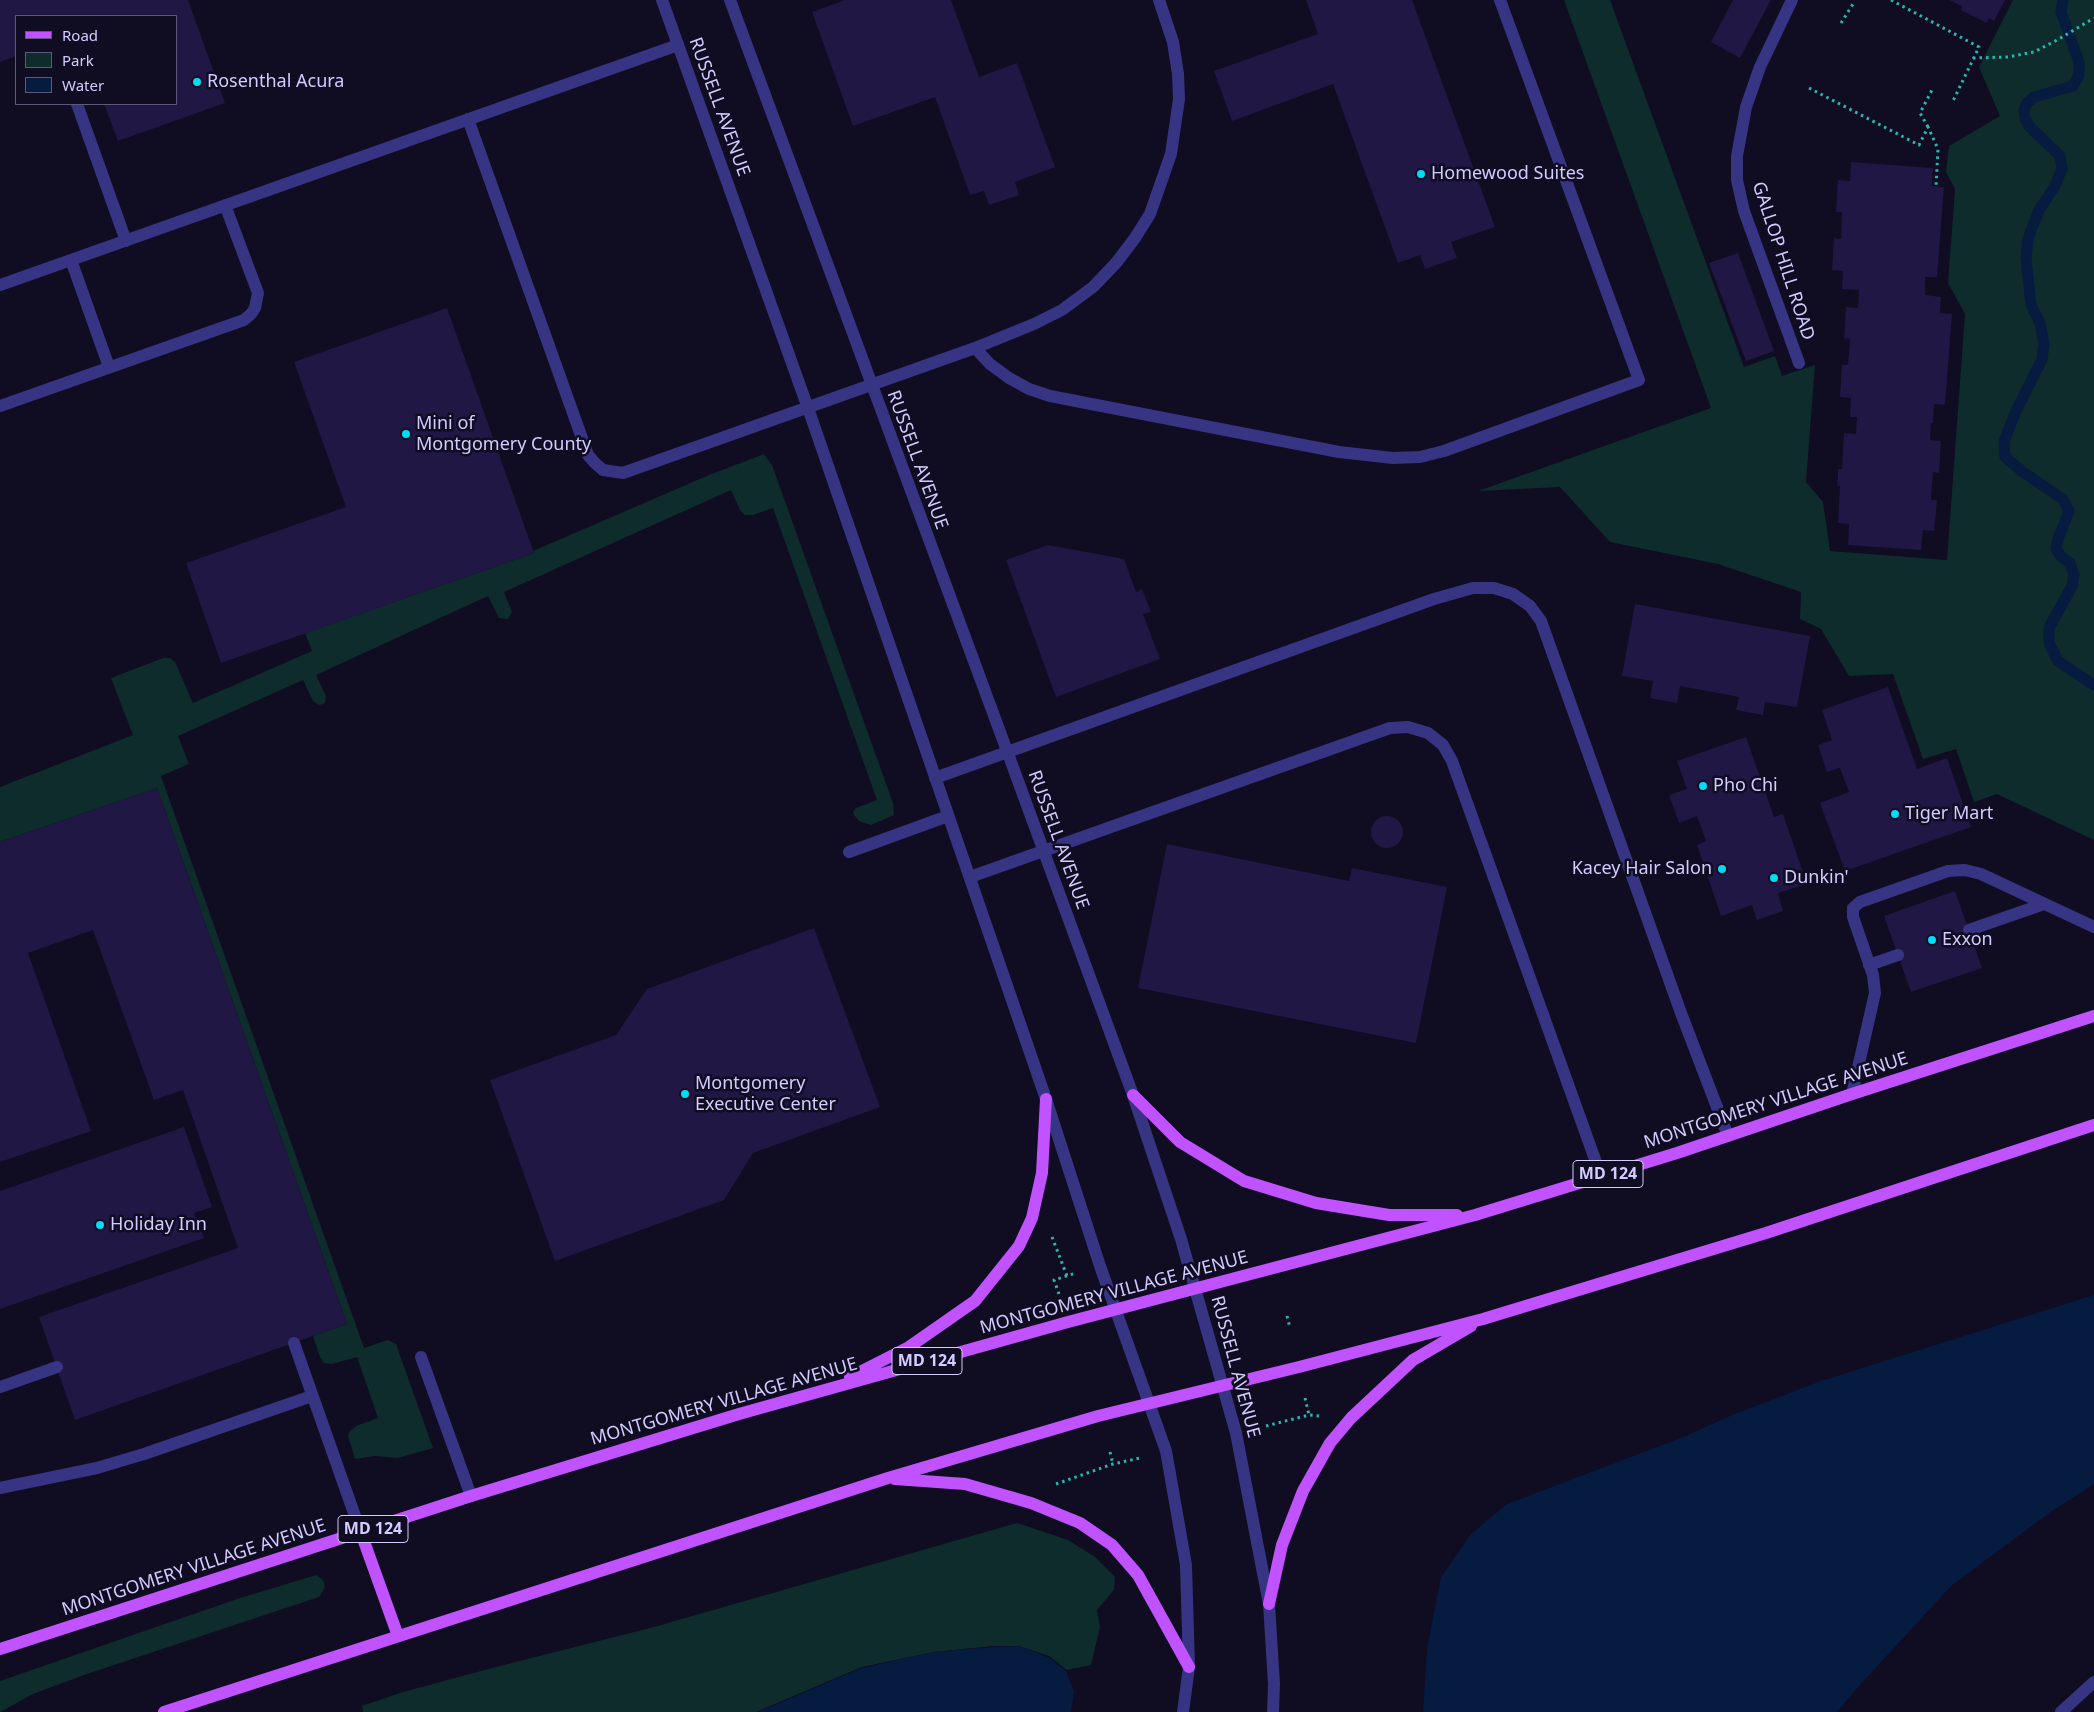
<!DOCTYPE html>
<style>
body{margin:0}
#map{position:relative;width:2094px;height:1712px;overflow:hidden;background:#100c21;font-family:"Noto Sans",sans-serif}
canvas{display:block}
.legend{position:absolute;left:15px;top:15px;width:162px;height:90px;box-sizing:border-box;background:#100c21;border:1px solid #5e597a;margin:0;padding:6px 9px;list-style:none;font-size:15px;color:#d2ccff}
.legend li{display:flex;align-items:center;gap:10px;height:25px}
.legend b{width:25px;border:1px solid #5e597a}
</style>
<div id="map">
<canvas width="2094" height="1712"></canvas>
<ul class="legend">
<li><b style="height:6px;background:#c053ff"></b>Road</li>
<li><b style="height:14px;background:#0e2c2b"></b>Park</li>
<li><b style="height:14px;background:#061b40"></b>Water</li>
</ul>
</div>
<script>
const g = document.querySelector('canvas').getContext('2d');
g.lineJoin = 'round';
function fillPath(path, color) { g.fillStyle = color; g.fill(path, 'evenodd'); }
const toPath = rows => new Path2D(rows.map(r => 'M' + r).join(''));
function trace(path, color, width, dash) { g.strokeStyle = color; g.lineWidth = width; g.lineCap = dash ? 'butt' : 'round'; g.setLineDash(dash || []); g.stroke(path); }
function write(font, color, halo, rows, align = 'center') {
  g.font = font + ' "Noto Sans",sans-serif'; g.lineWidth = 5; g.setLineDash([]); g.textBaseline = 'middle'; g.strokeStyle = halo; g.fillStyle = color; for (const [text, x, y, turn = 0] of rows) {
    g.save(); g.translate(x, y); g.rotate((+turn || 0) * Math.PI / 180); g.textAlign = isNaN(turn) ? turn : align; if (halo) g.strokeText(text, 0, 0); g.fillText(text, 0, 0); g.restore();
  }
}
fillPath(toPath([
 [1564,0,1610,0,1744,367,1775,356,1782,376,1815,365,1806,482,1823,502,1830,551,1947,560,1965,314,1948,283,1955,189,1946,172,1949,146,2000,116,1979,67,2013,0,2094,0,2094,840,1997,794,1974,802,1956,749,1923,759,1893,674,1849,676,1821,629,1800,619,1801,592,1718,564,1610,542,1560,487,1478,491,1711,408],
 [764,454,772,465,893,803,894,815,871,825,859,821,854,815,853,812,856,808,877,800,773,508,753,515,745,515,740,510,731,490,504,592,512,612,508,619,499,618,488,596,316,675,326,696,325,702,323,704,319,705,313,701,303,680,178,736,189,764,161,776,364,1348,388,1340,396,1344,433,1448,398,1458,375,1456,355,1459,348,1436,349,1432,356,1426,378,1418,357,1357,332,1364,324,1363,320,1357,313,1336,347,1324,157,788,0,842,0,787,133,735,111,678,163,658,170,658,175,662,193,703,312,651,305,633,534,553,533,551,709,475],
 [1017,1523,1068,1540,1095,1557,1115,1577,1114,1590,1097,1610,1100,1627,1091,1665,1067,1670,1049,1656,1019,1646,993,1646,934,1652,862,1667,756,1712,363,1712,362,1706,403,1692,496,1667,654,1627],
 [316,1575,323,1580,325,1587,320,1596,316,1598,84,1675,33,1694,0,1712,0,1681,237,1599]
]), '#0e2c2b');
fillPath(toPath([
 [2094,1295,2094,1484,2052,1511,1951,1586,1859,1686,1837,1712,1423,1712,1427,1649,1441,1577,1471,1534,1507,1504,1681,1438,1730,1416,1818,1382],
 [1019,1646,1048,1657,1066,1671,1074,1691,1071,1712,758,1712,862,1668,933,1652,993,1647]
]), '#061b40');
trace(toPath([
 [2063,0,2061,12,2079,62,2079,75,2073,86,2034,97,2027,103,2024,110,2025,118,2029,126,2060,156,2062,169,2055,186,2039,210,2028,239,2026,258,2031,305,2040,323,2044,344,2042,359,2015,413,2004,442,2005,457,2023,472,2063,499,2069,511,2058,539,2056,548,2061,557,2070,563,2074,575,2072,586,2049,628,2049,643,2058,661,2094,685]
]), '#061b40', 11);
fillPath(toPath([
 [0,0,188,0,225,103,118,141,104,104,176,104,176,16,16,16,16,56,0,62],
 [845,0,951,0,979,77,1017,63,1055,167,1015,182,1019,195,989,205,984,191,970,195,935,97,853,126,812,12],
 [1306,0,1412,0,1495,227,1451,242,1457,258,1425,269,1420,255,1398,263,1333,84,1232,121,1214,71,1318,34],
 [1733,0,1771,0,1740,58,1711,42],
 [1949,0,2005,0,1994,21,1989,18,1987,23,1961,10,1962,6],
 [1851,162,1933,168,1932,186,1944,187,1937,277,1925,277,1925,295,1941,297,1940,313,1952,314,1945,405,1934,404,1933,423,1931,423,1930,440,1941,441,1939,473,1933,472,1931,500,1937,500,1934,531,1923,530,1921,550,1848,545,1849,524,1838,523,1840,486,1837,486,1838,478,1838,469,1842,469,1844,433,1856,434,1857,417,1850,417,1851,398,1840,397,1842,365,1848,365,1850,339,1844,338,1846,307,1858,308,1859,290,1842,289,1843,271,1832,270,1834,238,1841,239,1842,212,1836,212,1838,180,1850,181],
 [1738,253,1774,351,1746,361,1709,263],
 [447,308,534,553,221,663,186,563,346,507,294,362],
 [1048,545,1124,559,1136,592,1142,589,1151,612,1143,614,1160,659,1056,697,1006,560],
 [1635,604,1810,636,1797,707,1765,702,1763,715,1736,710,1739,697,1680,686,1677,703,1650,698,1653,681,1622,676],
 [1888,687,1917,769,1947,758,1971,827,1845,871,1820,803,1849,792,1840,768,1827,772,1818,745,1832,740,1822,710],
 [1746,737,1774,817,1783,814,1807,884,1778,893,1783,911,1757,920,1752,905,1721,916,1697,845,1706,841,1697,816,1679,823,1669,795,1687,789,1677,761],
 [157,788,347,1324,75,1420,39,1317,238,1248,183,1090,154,1100,93,930,28,953,91,1131,0,1162,0,842],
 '1371 832a16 16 0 1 1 32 0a16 16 0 1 1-32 0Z',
 [1167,844,1349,881,1352,868,1447,887,1416,1043,1138,988],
 [1955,891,1982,968,1911,992,1884,916],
 [814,928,880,1107,753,1153,724,1200,555,1261,490,1080,616,1035,647,989],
 [184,1127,212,1207,194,1213,204,1238,0,1309,0,1191]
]), '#201744');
trace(toPath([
 [1891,0,1979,47,1953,101],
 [1841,23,1853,4],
 [1973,58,2008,57,2034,52,2059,39,2094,18],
 [1809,88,1919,145,1928,127,1938,149,1936,187],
 [1928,127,1920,113,1932,90],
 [1052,1237,1067,1276],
 [1059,1294,1054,1280,1076,1273],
 [1287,1316,1290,1328],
 [1305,1398,1309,1415],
 [1266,1426,1309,1415,1319,1416],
 [1110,1452,1113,1464],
 [1056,1484,1113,1464,1140,1458]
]), '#26b9b2', 3, [2.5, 4]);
trace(toPath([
 [77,104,126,241],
 [468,119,588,455,595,463,603,470,623,473,975,348,1034,324,1062,310,1093,287,1116,263,1135,238,1150,214,1171,154,1179,99,1178,74,1173,42,1159,0],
 [71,260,109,367],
 [0,285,678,45],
 [975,348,990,364,1009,378,1029,389,1050,396,1339,452,1393,458,1420,457,1444,451,1639,380,1500,0],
 [0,406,244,320,251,314,255,308,258,293,225,205],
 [935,778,1434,599,1473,588,1494,588,1513,594,1530,606,1541,621,1681,1013,1728,1136],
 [849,852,948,816],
 [970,877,1390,728,1408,727,1428,733,1443,745,1452,761,1601,1176],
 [1969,930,2044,904],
 [1869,965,1898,955],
 [1852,1094,1875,993,1873,975,1853,917,1853,908,1860,902,1948,871,1965,870,1981,874,2094,927],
 [294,1343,361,1533],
 [421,1357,471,1496],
 [0,1387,57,1367],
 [0,1488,97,1468,144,1454,312,1396],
 [2061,1712,2094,1682]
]), '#373484', 12);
trace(toPath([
 [1792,0,1760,67,1746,107,1737,156,1737,180,1744,211,1799,363]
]), '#373484', 12);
trace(toPath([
 [662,0,808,408,1046,1099,1100,1266,1166,1451,1186,1565,1189,1667,1183,1712],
 [730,0,1010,759,1133,1095,1181,1239,1236,1433,1269,1604,1274,1684,1273,1712]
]), '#373484', 12);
trace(toPath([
 [1133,1095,1180,1142,1244,1181,1316,1203,1389,1215,1457,1215],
 [850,1377,909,1347,975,1301,1019,1246,1032,1218,1042,1173,1046,1099],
 [895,1479,965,1484,1031,1503,1080,1523,1112,1545,1138,1575,1189,1667],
 [361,1533,398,1636],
 [1269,1604,1282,1545,1303,1491,1330,1443,1351,1418,1413,1360,1471,1326],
 [0,1649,471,1496,739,1414,1068,1322,1475,1215,1677,1153,1852,1094,2094,1016],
 [164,1712,888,1478,1098,1416,1299,1367,1483,1319,1766,1233,2094,1125]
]), '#c053ff', 12);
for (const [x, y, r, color] of [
 [197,82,5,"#00dcf7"],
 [1421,174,5,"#00dcf7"],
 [406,434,5,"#00dcf7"],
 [1703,786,5,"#00dcf7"],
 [1895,814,5,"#00dcf7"],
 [1722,869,5,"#00dcf7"],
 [1774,878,5,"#00dcf7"],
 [1932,940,5,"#00dcf7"],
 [685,1094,5,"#00dcf7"],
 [100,1225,5,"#00dcf7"]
]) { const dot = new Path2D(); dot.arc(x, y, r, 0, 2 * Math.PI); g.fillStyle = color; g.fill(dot); trace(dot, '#100c21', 2); }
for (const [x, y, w] of [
 [1608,1174,70],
 [927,1361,70],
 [373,1529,70]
]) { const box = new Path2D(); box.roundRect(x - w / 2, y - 13.5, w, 27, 4); g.fillStyle = '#100c21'; g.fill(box); trace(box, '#d2ccff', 1); }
write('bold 16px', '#d2ccff', null, [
 ["MD 124",1608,1174],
 ["MD 124",927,1361],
 ["MD 124",373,1529]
]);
write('18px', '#d2ccff', '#100c21', [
 ["Rosenthal Acura",207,82],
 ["Homewood Suites",1431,174],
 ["Mini of",416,424],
 ["Montgomery County",416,445],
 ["Pho Chi",1713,786],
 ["Tiger Mart",1905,814],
 ["Kacey Hair Salon",1712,869,"right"],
 ["Dunkin'",1784,878],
 ["Exxon",1942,940],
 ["Montgomery",695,1084],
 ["Executive Center",695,1105],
 ["Holiday Inn",110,1225]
], 'left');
write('18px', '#d2ccff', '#100c21', [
 ["RUSSELL AVENUE",719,107,70],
 ["GALLOP HILL ROAD",1783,261,72],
 ["RUSSELL AVENUE",917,460,70],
 ["RUSSELL AVENUE",1058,840,70],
 ["MONTGOMERY VILLAGE AVENUE",1776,1101,-18],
 ["MONTGOMERY VILLAGE AVENUE",1114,1293,-15],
 ["RUSSELL AVENUE",1235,1367,75],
 ["MONTGOMERY VILLAGE AVENUE",724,1402,-16],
 ["MONTGOMERY VILLAGE AVENUE",194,1568,-18]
]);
</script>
